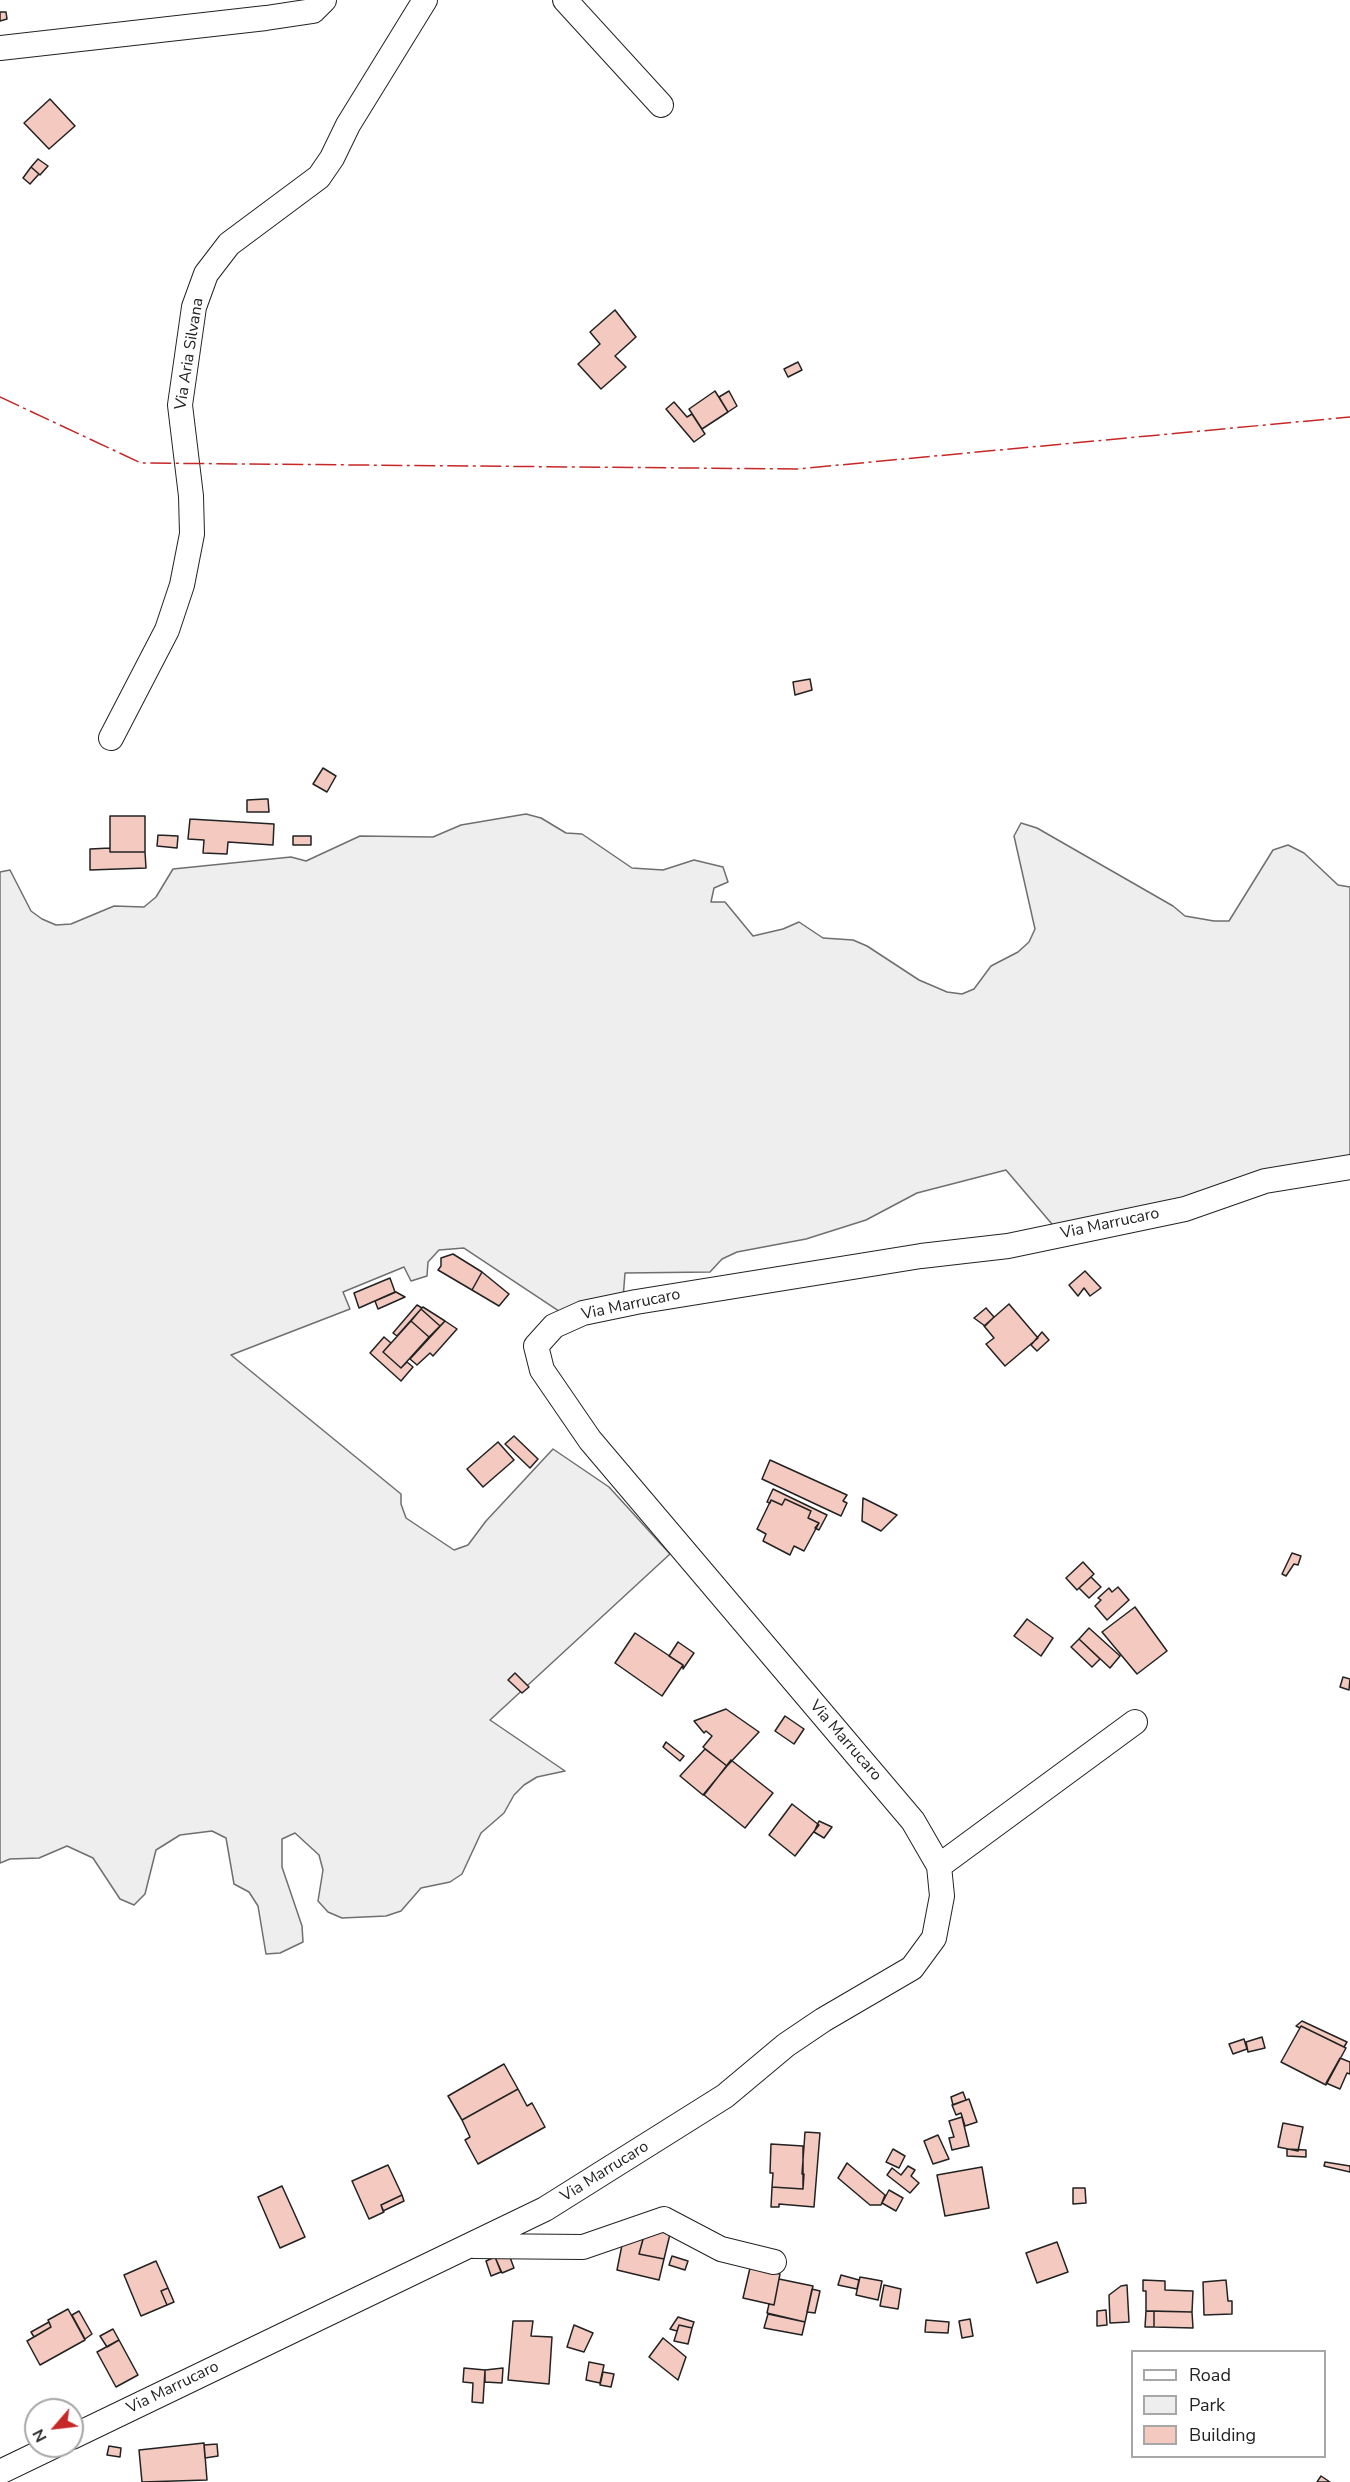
<!DOCTYPE html>
<style>
body{margin:0}
#map{position:relative;width:1350px;height:2482px;overflow:hidden;background:#fff;font-family:"Nunito Sans",sans-serif}
canvas{display:block}
.legend{position:absolute;left:1131px;top:2350px;width:195px;height:108px;box-sizing:border-box;background:#fff;border:2px solid #a7a7a7;margin:0;padding:8px 10px;list-style:none;font-size:18px;color:#222}
.legend li{display:flex;align-items:center;gap:12px;height:30px}
.legend b{width:30px;border:2px solid #a7a7a7}
.north{position:absolute;left:24px;top:2398px;width:60px;height:60px;box-sizing:border-box;background:#fff;border:2px solid #a7a7a7;border-radius:50%;rotate:242deg;font-size:16px;font-weight:700;line-height:24px;text-align:center;color:#222}
.north::after{content:'';display:block;margin:auto;width:21px;height:27px;background:#c62828;clip-path:polygon(50% 0,100% 100%,50% 72%,0 100%)}
</style>
<div id="map">
<canvas width="1350" height="2482"></canvas>
<ul class="legend">
<li><b style="height:8px;background:#fff"></b>Road</li>
<li><b style="height:16px;background:#eee"></b>Park</li>
<li><b style="height:16px;background:#f3c9c0"></b>Building</li>
</ul>
<div class="north">N</div>
</div>
<script>
const g = document.querySelector('canvas').getContext('2d');
g.lineJoin = 'round';
function fillPath(path, color) { g.fillStyle = color; g.fill(path, 'evenodd'); }
const toPath = rows => new Path2D(rows.map(r => 'M' + r).join(''));
function trace(path, color, width, dash) { g.strokeStyle = color; g.lineWidth = width; g.lineCap = dash ? 'butt' : 'round'; g.setLineDash(dash || []); g.stroke(path); }
function write(font, color, halo, rows, align = 'center') {
  g.font = font + ' "Nunito Sans",sans-serif'; g.lineWidth = 4.5; g.setLineDash([]); g.textBaseline = 'middle'; g.strokeStyle = halo; g.fillStyle = color; for (const [text, x, y, turn = 0] of rows) {
    g.save(); g.translate(x, y); g.rotate((+turn || 0) * Math.PI / 180); g.textAlign = isNaN(turn) ? turn : align; if (halo) g.strokeText(text, 0, 0); g.fillText(text, 0, 0); g.restore();
  }
}
const green = toPath([
 [526,814,541,818,566,833,582,834,632,868,663,870,694,860,723,867,728,882,714,888,711,902,725,902,753,936,783,929,799,922,823,938,853,940,867,946,919,980,947,992,962,994,974,989,991,966,1018,952,1029,942,1035,929,1014,836,1021,823,1037,828,1173,906,1185,916,1214,921,1229,921,1273,850,1288,845,1304,853,1338,885,1350,887,1350,1160,1057,1230,1006,1170,917,1193,866,1220,806,1239,737,1252,722,1259,710,1272,625,1273,623,1299,559,1311,464,1248,439,1250,428,1262,427,1276,411,1281,404,1267,343,1292,350,1309,231,1355,401,1494,401,1504,406,1518,454,1550,468,1545,486,1521,553,1449,609,1487,670,1554,490,1720,565,1771,537,1777,524,1785,514,1795,504,1813,481,1833,462,1874,450,1882,421,1888,401,1911,386,1916,342,1918,328,1912,318,1901,323,1870,319,1855,295,1833,282,1839,282,1867,302,1926,303,1942,280,1953,266,1954,258,1906,249,1892,234,1884,226,1838,212,1831,180,1835,156,1850,145,1894,134,1905,120,1899,93,1858,67,1846,39,1858,10,1859,0,1863,0,872,10,870,31,911,42,919,56,925,71,924,114,906,144,907,156,897,173,869,291,857,306,861,360,836,433,837,461,825,526,814]
]);
fillPath(green, '#eee');
trace(green, '#6f6f6f', 1.5);
const building = toPath([
 [0,12,6,12,7,19,0,21,0,12],
 [50,99,75,126,49,149,24,123,50,99],
 [38,159,48,166,40,175,31,167,38,159],
 [31,167,39,174,30,184,23,178,31,167],
 [615,310,636,337,615,356,626,367,601,389,578,364,600,344,590,332,615,310],
 [798,362,802,370,788,377,784,369,798,362],
 [715,391,728,412,702,429,689,409,715,391],
 [729,391,737,406,728,412,719,397,729,391],
 [674,402,687,417,692,414,705,434,694,442,666,409,674,402],
 [810,679,812,690,795,695,793,682,810,679],
 [323,768,336,776,327,792,313,784,323,768],
 [265,799,268,799,269,812,247,812,247,800,265,799],
 [110,816,145,816,145,852,110,852,110,816],
 [190,819,274,824,273,845,228,842,227,854,203,853,204,840,188,839,190,819],
 [158,835,178,836,177,848,157,846,158,835],
 [293,836,311,836,311,845,293,845,293,836],
 [110,848,110,852,145,852,146,868,90,870,90,849,110,848],
 [453,1254,482,1272,472,1290,438,1270,441,1266,441,1258,453,1254],
 [1085,1271,1101,1288,1090,1296,1084,1288,1078,1296,1069,1285,1085,1271],
 [482,1272,509,1294,499,1306,472,1290,482,1272],
 [390,1278,395,1292,359,1308,354,1293,390,1278],
 [396,1292,405,1297,378,1309,375,1301,396,1292],
 [1009,1304,1038,1338,1005,1366,986,1344,994,1338,984,1326,1009,1304],
 [417,1305,422,1308,397,1336,393,1333,417,1305],
 [423,1307,445,1321,440,1326,421,1309,423,1307],
 [986,1308,994,1317,985,1326,974,1318,986,1308],
 [421,1309,440,1326,429,1337,411,1321,421,1309],
 [411,1321,429,1337,401,1368,383,1352,411,1321],
 [445,1321,457,1329,433,1356,430,1353,417,1365,410,1359,445,1321],
 [1042,1332,1049,1340,1037,1351,1031,1345,1042,1332],
 [384,1337,391,1343,383,1352,401,1368,407,1362,413,1367,401,1381,370,1353,384,1337],
 [514,1436,538,1459,530,1468,505,1444,514,1436],
 [498,1442,514,1460,483,1487,467,1469,498,1442],
 [770,1460,847,1495,843,1501,847,1503,841,1516,762,1479,770,1460],
 [773,1489,827,1515,819,1530,815,1528,819,1523,808,1518,811,1511,785,1499,782,1505,771,1500,770,1503,767,1502,773,1489],
 [863,1498,897,1515,881,1531,862,1521,863,1498],
 [785,1499,811,1511,808,1518,819,1523,804,1551,794,1546,790,1555,763,1541,766,1534,757,1529,771,1500,782,1505,785,1499],
 [1292,1553,1301,1556,1298,1565,1294,1564,1286,1576,1282,1574,1292,1553],
 [1083,1562,1094,1574,1077,1590,1066,1578,1083,1562],
 [1091,1577,1101,1587,1089,1598,1079,1588,1091,1577],
 [1118,1587,1129,1600,1107,1620,1095,1606,1101,1600,1098,1598,1109,1588,1112,1592,1118,1587],
 [1135,1607,1167,1651,1137,1674,1102,1632,1135,1607],
 [1027,1619,1053,1638,1041,1656,1014,1636,1027,1619],
 [1089,1628,1120,1656,1110,1668,1079,1639,1089,1628],
 [635,1633,683,1665,662,1696,615,1663,635,1633],
 [1079,1639,1100,1659,1092,1667,1071,1647,1079,1639],
 [678,1642,694,1653,683,1669,683,1665,669,1656,678,1642],
 [515,1673,529,1687,522,1693,508,1680,515,1673],
 [1343,1677,1350,1679,1349,1690,1340,1687,1343,1677],
 [726,1709,759,1732,727,1766,703,1747,712,1736,706,1731,704,1733,694,1721,726,1709],
 [785,1716,804,1729,794,1744,775,1731,785,1716],
 [666,1742,684,1756,680,1761,663,1747,666,1742],
 [705,1749,727,1766,703,1795,680,1776,705,1749],
 [731,1760,773,1793,745,1828,704,1795,731,1760],
 [792,1804,819,1825,795,1856,769,1835,792,1804],
 [819,1821,832,1827,824,1838,814,1832,819,1821],
 [1302,2021,1347,2042,1344,2047,1301,2026,1300,2028,1296,2026,1302,2021],
 [1301,2026,1346,2048,1326,2085,1281,2062,1301,2026],
 [1262,2037,1265,2048,1248,2052,1246,2042,1262,2037],
 [1244,2039,1247,2049,1233,2054,1229,2044,1244,2039],
 [1340,2058,1350,2062,1350,2074,1347,2073,1340,2089,1326,2083,1340,2058],
 [504,2064,518,2089,462,2120,448,2096,504,2064],
 [518,2089,527,2106,532,2103,545,2127,478,2164,465,2140,470,2137,462,2120,518,2089],
 [963,2092,966,2100,953,2105,951,2097,963,2092],
 [969,2099,977,2122,965,2126,961,2113,956,2115,952,2105,969,2099],
 [962,2117,969,2146,952,2150,949,2138,954,2137,949,2121,962,2117],
 [1283,2123,1303,2127,1298,2151,1278,2147,1283,2123],
 [805,2132,820,2133,814,2207,779,2204,779,2207,771,2207,772,2187,803,2189,804,2174,802,2174,805,2132],
 [938,2135,949,2159,933,2164,924,2141,938,2135],
 [771,2144,803,2146,803,2189,772,2187,773,2173,770,2173,771,2144],
 [893,2149,905,2156,899,2168,886,2162,893,2149],
 [1287,2149,1306,2150,1306,2157,1287,2156,1287,2149],
 [1325,2162,1350,2166,1350,2172,1324,2166,1325,2162],
 [847,2163,885,2195,881,2205,870,2205,838,2178,847,2163],
 [388,2165,402,2195,381,2205,384,2212,369,2219,352,2181,388,2165],
 [908,2166,915,2170,911,2176,919,2183,910,2193,887,2175,892,2168,901,2175,908,2166],
 [982,2167,989,2208,945,2216,937,2175,982,2167],
 [282,2186,305,2237,280,2248,258,2197,282,2186],
 [1073,2188,1085,2188,1086,2203,1073,2204,1073,2188],
 [889,2190,903,2198,896,2211,882,2203,889,2190],
 [402,2195,404,2201,383,2211,381,2205,402,2195],
 [647,2225,671,2230,664,2259,639,2254,647,2225],
 [624,2235,643,2239,639,2254,664,2259,659,2280,617,2270,624,2235],
 [1057,2242,1068,2272,1037,2283,1026,2253,1057,2242],
 [508,2252,514,2268,502,2273,495,2257,508,2252],
 [672,2256,688,2261,685,2270,669,2265,672,2256],
 [495,2257,501,2272,491,2276,486,2261,495,2257],
 [156,2261,168,2288,161,2291,167,2305,141,2316,124,2275,156,2261],
 [750,2268,780,2274,774,2305,743,2298,750,2268],
 [841,2275,859,2280,857,2289,838,2285,841,2275],
 [860,2277,882,2281,878,2300,856,2295,860,2277],
 [779,2279,813,2286,805,2322,767,2313,769,2304,774,2305,779,2279],
 [1143,2280,1165,2281,1165,2290,1193,2291,1192,2312,1146,2311,1146,2291,1143,2291,1143,2280],
 [1226,2280,1228,2301,1232,2301,1232,2314,1204,2315,1203,2282,1226,2280],
 [884,2285,901,2289,898,2309,880,2306,884,2285],
 [1127,2285,1129,2322,1110,2323,1109,2295,1121,2286,1127,2285],
 [168,2288,174,2302,167,2305,161,2291,168,2288],
 [812,2289,820,2291,815,2313,807,2312,812,2289],
 [68,2309,85,2340,40,2365,27,2341,51,2327,48,2320,68,2309],
 [1106,2310,1107,2325,1097,2326,1097,2311,1106,2310],
 [79,2311,92,2334,85,2339,72,2315,79,2311],
 [1146,2311,1154,2311,1154,2327,1145,2327,1146,2311],
 [1154,2311,1192,2312,1193,2328,1154,2327,1154,2311],
 [768,2314,805,2322,802,2335,764,2328,768,2314],
 [678,2317,694,2322,692,2328,679,2325,677,2331,670,2329,678,2317],
 [970,2319,973,2336,962,2338,959,2321,970,2319],
 [926,2320,949,2322,948,2333,925,2332,926,2320],
 [513,2321,533,2321,531,2336,552,2337,549,2384,508,2380,513,2321],
 [49,2322,51,2327,34,2337,31,2332,49,2322],
 [574,2325,593,2333,584,2352,567,2347,574,2325],
 [679,2325,692,2328,688,2344,674,2341,679,2325],
 [113,2329,119,2340,107,2347,100,2336,113,2329],
 [663,2338,686,2357,678,2380,649,2357,663,2338],
 [119,2340,138,2375,116,2387,97,2352,119,2340],
 [589,2362,604,2365,600,2383,586,2380,589,2362],
 [464,2368,485,2370,483,2403,472,2402,473,2383,463,2382,464,2368],
 [503,2368,502,2383,485,2382,485,2370,503,2368],
 [603,2372,614,2374,611,2387,600,2385,603,2372],
 [204,2443,207,2480,142,2482,139,2450,204,2443],
 [217,2444,218,2456,205,2458,204,2445,217,2444],
 [109,2446,121,2448,120,2457,107,2455,109,2446],
 [1321,2476,1330,2482,1317,2482,1321,2476]
]);
fillPath(building, '#f3c9c0');
trace(building, '#222', 1.5);
const minor = toPath([
 [565,0,661,105],
 [0,48,266,18,313,11,324,0],
 [111,738,167,630,182,585,192,534,191,496,180,405,194,307,206,274,229,244,319,177,332,158,348,125,425,0],
 [939,1866,1135,1722],
 [474,2246,583,2247,664,2219,721,2249,774,2262],
 [72,2437,545,2209,725,2096,786,2045,823,2020,912,1968,934,1938,942,1896,939,1866,913,1821,590,1440,542,1370,536,1346,554,1326,583,1313,636,1302,921,1256,1008,1246,1185,1209,1265,1181,1350,1167],
 [0,2472,54,2446]
]);
trace(minor, '#222', 26);
trace(minor, '#fff', 24);
trace(toPath([
 [0,397,141,463,797,469,1350,417]
]), '#c62828', 1.5, [21, 4.5, 3, 4.5]);
write('16px', '#222', '#fff', [
 ["Via Aria Silvana",190,354,-81],
 ["Via Marrucaro",1110,1224,-12],
 ["Via Marrucaro",631,1305,-12],
 ["Via Marrucaro",845,1741,49],
 ["Via Marrucaro",605,2172,-32],
 ["Via Marrucaro",173,2388,-26]
]);
</script>
